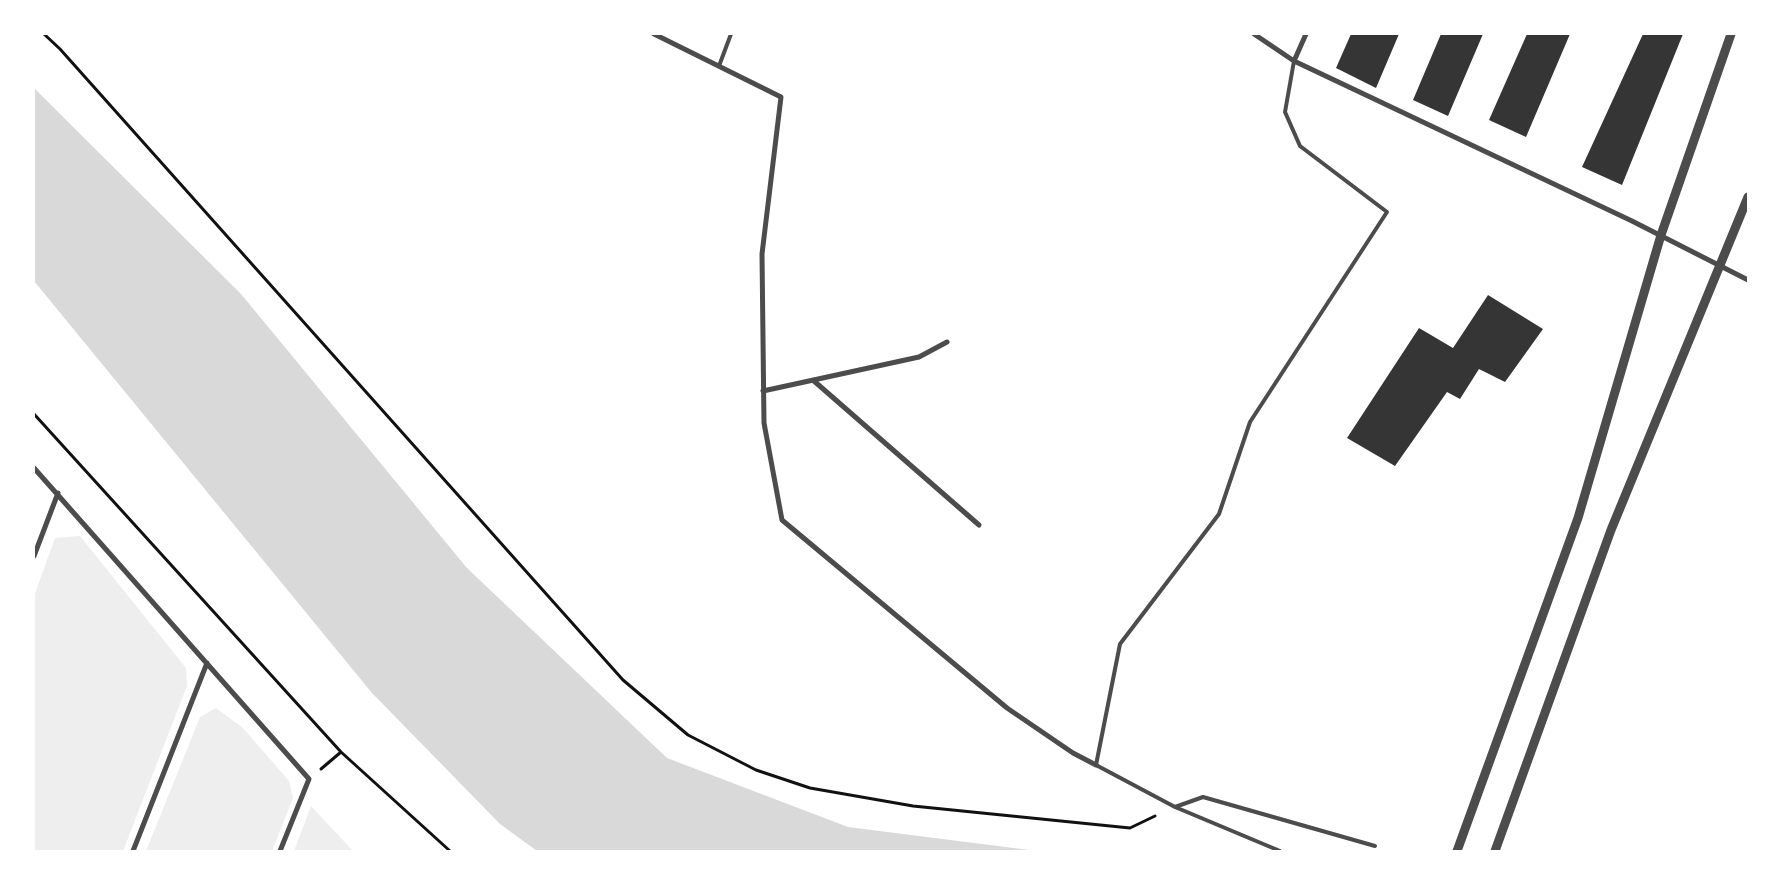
<!DOCTYPE html>
<style>
body{margin:0}
#map{position:relative;width:1782px;height:885px;overflow:hidden;background:#fff;font-family:Ubuntu,sans-serif}
canvas{display:block}
.frame{position:absolute;inset:0;border:35px solid #fff;pointer-events:none}
</style>
<div id="map">
<canvas width="1782" height="885"></canvas>
<div class="frame"></div>
</div>
<script>
const g = document.querySelector('canvas').getContext('2d');
g.lineJoin = 'round';
function fillPath(path, color) { g.fillStyle = color; g.fill(path, 'evenodd'); }
const toPath = rows => new Path2D(rows.map(r => 'M' + r).join(''));
function trace(path, color, width, dash) { g.strokeStyle = color; g.lineWidth = width; g.lineCap = dash ? 'butt' : 'round'; g.setLineDash(dash || []); g.stroke(path); }
fillPath(toPath([
 [80,536,186,668,187,686,123,851,34,851,34,596,55,538],
 [216,708,243,728,289,781,293,798,272,851,146,851,200,717],
 [311,806,353,851,294,851]
]), '#eee');
fillPath(toPath([
 [34,88,241,294,467,568,667,758,848,827,1037,851,537,851,500,824,372,693,34,281]
]), '#d9d9d9');
fillPath(toPath([
 [1351,34,1399,34,1376,88,1336,68],
 [1441,34,1483,34,1448,116,1413,100],
 [1527,34,1570,34,1526,137,1489,120],
 [1643,34,1683,34,1622,185,1582,167],
 [1488,295,1543,329,1505,382,1479,369,1460,399,1447,392,1395,466,1347,438,1419,328,1453,348]
]), '#353535');
trace(toPath([
 [44,34,60,49,623,680,688,735,756,770,810,788,913,806,1130,828,1155,816],
 [34,414,341,752,321,769],
 [341,752,450,851]
]), '#111', 3);
trace(toPath([
 [719,66,731,34],
 [1175,807,1203,797,1375,846],
 [1280,851,1175,807,1096,765,1120,644,1219,514,1250,422,1387,212,1300,146,1285,112,1294,61]
]), '#4c4c4c', 4);
trace(toPath([
 [654,34,781,97,762,254,764,423,782,520,1007,708,1073,753,1096,765],
 [1254,34,1294,61,1632,221,1748,280],
 [1294,61,1306,34],
 [814,381,979,525],
 [763,391,919,357,947,342],
 [34,468,309,779,280,851],
 [34,556,58,493],
 [133,851,207,663]
]), '#4c4c4c', 5);
trace(toPath([
 [1457,851,1578,518,1661,235,1731,34],
 [1495,851,1611,530,1748,197]
]), '#4c4c4c', 9);
</script>
